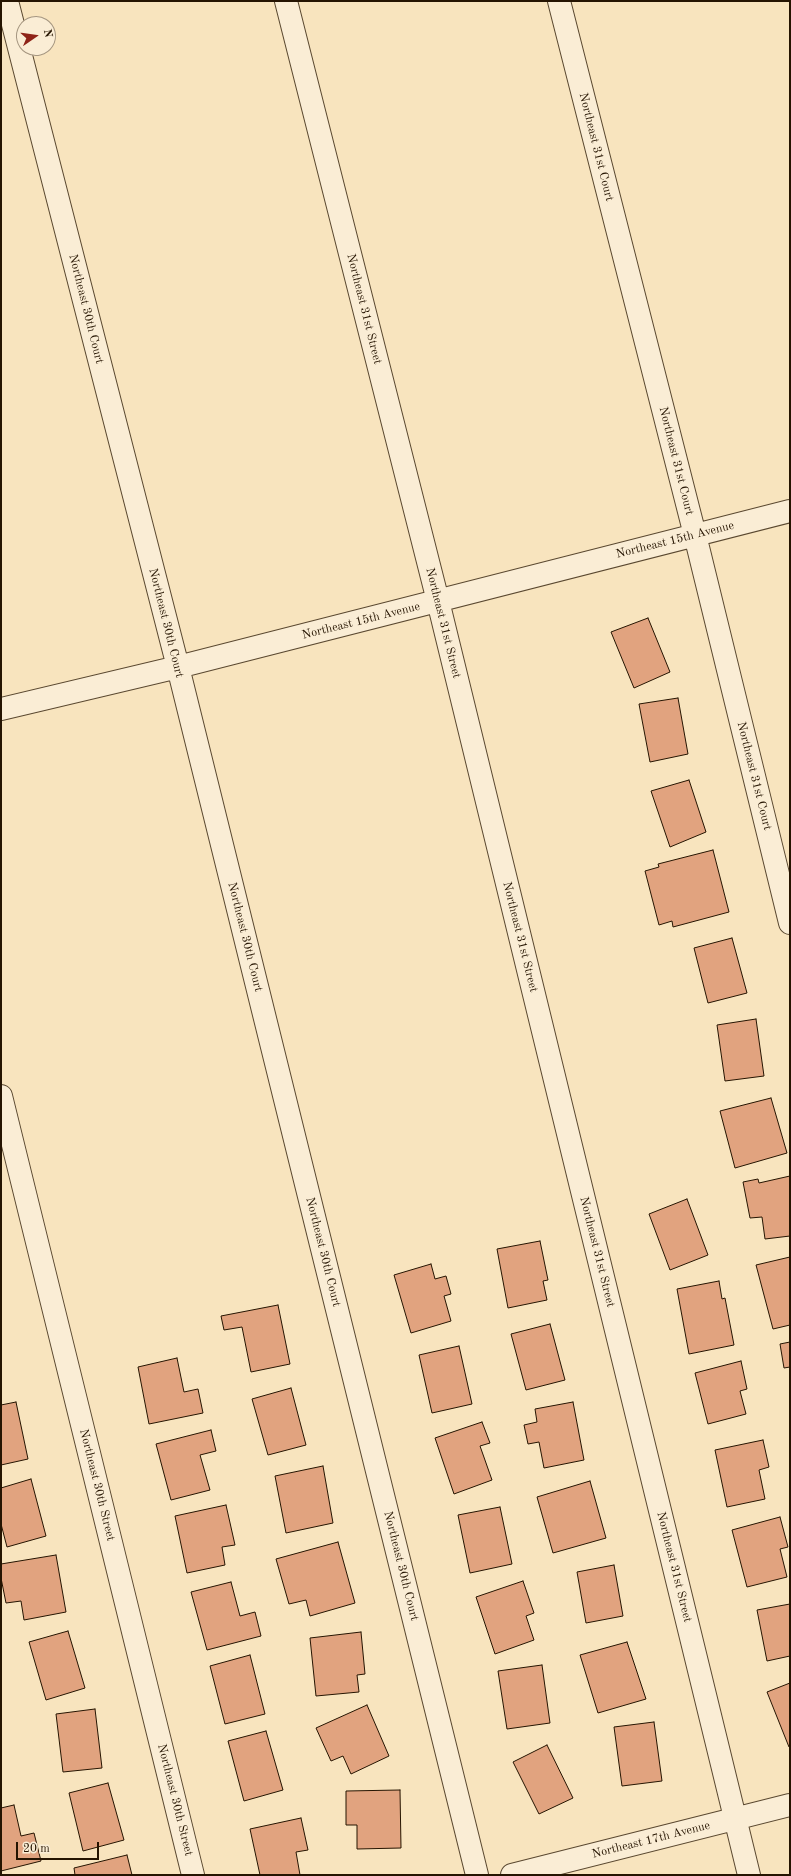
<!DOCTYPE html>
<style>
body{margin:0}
#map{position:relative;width:791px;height:1876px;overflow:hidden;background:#f8e4be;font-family:"Old Standard TT",serif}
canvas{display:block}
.frame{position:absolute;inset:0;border:2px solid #251401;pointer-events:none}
.north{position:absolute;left:16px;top:16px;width:40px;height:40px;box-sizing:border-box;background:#faedd5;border:1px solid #a59680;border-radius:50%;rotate:77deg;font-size:11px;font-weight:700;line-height:16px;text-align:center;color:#251401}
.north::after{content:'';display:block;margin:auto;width:14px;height:18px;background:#8f2418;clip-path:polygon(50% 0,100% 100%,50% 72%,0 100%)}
.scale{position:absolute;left:16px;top:1842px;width:83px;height:18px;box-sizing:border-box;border:2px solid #251401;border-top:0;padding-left:5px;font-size:12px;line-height:14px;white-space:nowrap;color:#251401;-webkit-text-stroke:3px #faedd5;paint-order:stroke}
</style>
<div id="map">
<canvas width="791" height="1876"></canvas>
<div class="frame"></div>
<div class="north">N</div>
<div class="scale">20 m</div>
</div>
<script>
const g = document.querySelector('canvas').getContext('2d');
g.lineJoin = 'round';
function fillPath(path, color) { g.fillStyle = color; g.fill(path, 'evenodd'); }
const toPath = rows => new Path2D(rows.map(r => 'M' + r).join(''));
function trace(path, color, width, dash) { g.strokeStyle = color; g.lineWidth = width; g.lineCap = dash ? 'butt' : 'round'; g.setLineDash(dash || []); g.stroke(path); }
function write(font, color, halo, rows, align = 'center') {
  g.font = font + ' "Old Standard TT",serif'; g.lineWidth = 3.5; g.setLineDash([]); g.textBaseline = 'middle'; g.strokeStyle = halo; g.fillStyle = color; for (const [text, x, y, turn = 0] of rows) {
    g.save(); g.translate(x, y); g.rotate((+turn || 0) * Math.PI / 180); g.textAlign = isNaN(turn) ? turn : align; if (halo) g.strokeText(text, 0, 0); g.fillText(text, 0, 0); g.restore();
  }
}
const building = toPath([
 [648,618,670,672,634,688,611,632,648,618],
 [678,698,688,754,650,762,639,704,678,698],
 [689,780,706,832,670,847,651,791,689,780],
 [713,850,729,912,673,927,672,921,659,925,645,871,659,867,658,864,713,850],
 [732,938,747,993,708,1003,694,948,732,938],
 [756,1019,764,1076,725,1081,717,1025,756,1019],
 [771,1098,787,1153,735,1168,720,1111,771,1098],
 [790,1176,790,1236,765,1239,762,1217,750,1218,743,1182,758,1179,759,1183,790,1176],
 [687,1199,708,1255,670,1270,649,1214,687,1199],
 [540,1241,548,1280,543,1281,547,1300,508,1308,497,1249,540,1241],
 [790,1257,790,1325,773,1329,756,1265,790,1257],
 [431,1264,435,1279,446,1276,451,1294,444,1296,451,1321,411,1333,394,1275,431,1264],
 [719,1281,722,1299,725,1298,734,1345,689,1354,677,1289,719,1281],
 [278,1305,290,1364,251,1372,242,1327,224,1330,221,1316,278,1305],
 [550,1324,565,1380,526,1390,511,1334,550,1324],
 [790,1342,790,1367,784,1368,780,1344,790,1342],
 [459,1346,472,1404,432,1413,419,1355,459,1346],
 [177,1358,184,1392,198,1389,203,1413,149,1424,138,1367,177,1358],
 [741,1361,747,1389,740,1391,746,1414,708,1424,695,1373,741,1361],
 [291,1388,306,1445,268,1455,252,1399,291,1388],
 [16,1402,28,1459,1,1465,1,1405,16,1402],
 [573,1402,584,1460,544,1468,539,1442,528,1444,524,1425,537,1422,535,1409,573,1402],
 [482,1422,490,1443,480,1446,492,1480,454,1494,435,1438,482,1422],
 [211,1430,216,1451,200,1455,210,1490,171,1500,156,1444,211,1430],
 [763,1440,769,1467,759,1470,765,1499,727,1507,715,1450,763,1440],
 [323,1466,333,1523,286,1533,275,1476,323,1466],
 [31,1479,46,1536,7,1547,1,1524,1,1488,31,1479],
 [590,1481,606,1538,553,1553,537,1497,590,1481],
 [226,1505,235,1545,222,1547,225,1565,187,1573,175,1516,226,1505],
 [500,1507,512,1564,470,1573,458,1515,500,1507],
 [780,1517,788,1547,780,1549,787,1577,747,1587,732,1530,780,1517],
 [338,1542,355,1603,310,1616,306,1600,289,1604,276,1559,338,1542],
 [56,1555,66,1612,24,1620,21,1601,6,1603,1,1578,1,1564,56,1555],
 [614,1565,623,1616,586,1623,577,1572,614,1565],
 [523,1581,534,1613,526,1616,534,1640,495,1654,476,1597,523,1581],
 [231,1582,240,1616,255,1612,261,1636,207,1650,191,1592,231,1582],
 [790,1604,790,1656,767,1661,757,1610,790,1604],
 [68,1631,85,1688,46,1700,29,1642,68,1631],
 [361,1632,365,1674,357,1675,359,1692,316,1696,310,1638,361,1632],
 [627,1642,646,1699,598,1713,580,1655,627,1642],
 [250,1655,265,1714,225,1724,210,1666,250,1655],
 [542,1665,550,1723,507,1729,498,1671,542,1665],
 [790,1683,790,1747,789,1747,767,1692,790,1683],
 [367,1705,389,1756,351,1774,343,1756,331,1761,316,1728,367,1705],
 [95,1709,102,1768,63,1772,56,1714,95,1709],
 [654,1722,662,1781,622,1786,614,1727,654,1722],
 [266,1731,283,1790,244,1801,228,1741,266,1731],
 [547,1745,573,1798,539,1814,513,1762,547,1745],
 [108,1783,124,1840,83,1851,69,1793,108,1783],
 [400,1790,401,1848,357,1849,357,1825,346,1825,346,1791,400,1790],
 [14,1805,21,1836,34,1833,41,1861,1,1871,1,1808,14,1805],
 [301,1818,308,1850,296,1852,300,1875,260,1875,250,1829,301,1818],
 [127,1855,132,1875,75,1875,74,1868,127,1855]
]);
fillPath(building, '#e1a37f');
trace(building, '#251401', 1);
const minor = toPath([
 [7,1,178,667,477,1875],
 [286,1,438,601,749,1875],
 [559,1,695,535,790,923],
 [1,709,178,667,790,511],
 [1,1096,193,1875],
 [512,1875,790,1805]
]);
trace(minor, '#5a4830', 24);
trace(minor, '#faedd5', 22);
write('12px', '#251401', '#faedd5', [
 ["Northeast 31st Court",596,147,76],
 ["Northeast 30th Court",86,309,76],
 ["Northeast 31st Street",364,309,76],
 ["Northeast 31st Court",676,461,76],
 ["Northeast 15th Avenue",675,540,-14],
 ["Northeast 15th Avenue",361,621,-14],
 ["Northeast 30th Court",166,623,76],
 ["Northeast 31st Street",443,623,76],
 ["Northeast 31st Court",754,776,76],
 ["Northeast 30th Court",245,937,76],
 ["Northeast 31st Street",520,937,76],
 ["Northeast 30th Court",323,1252,76],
 ["Northeast 31st Street",597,1252,76],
 ["Northeast 30th Street",97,1485,76],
 ["Northeast 30th Court",401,1566,76],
 ["Northeast 31st Street",674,1567,76],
 ["Northeast 30th Street",175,1800,76],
 ["Northeast 17th Avenue",651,1840,-14]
]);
</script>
